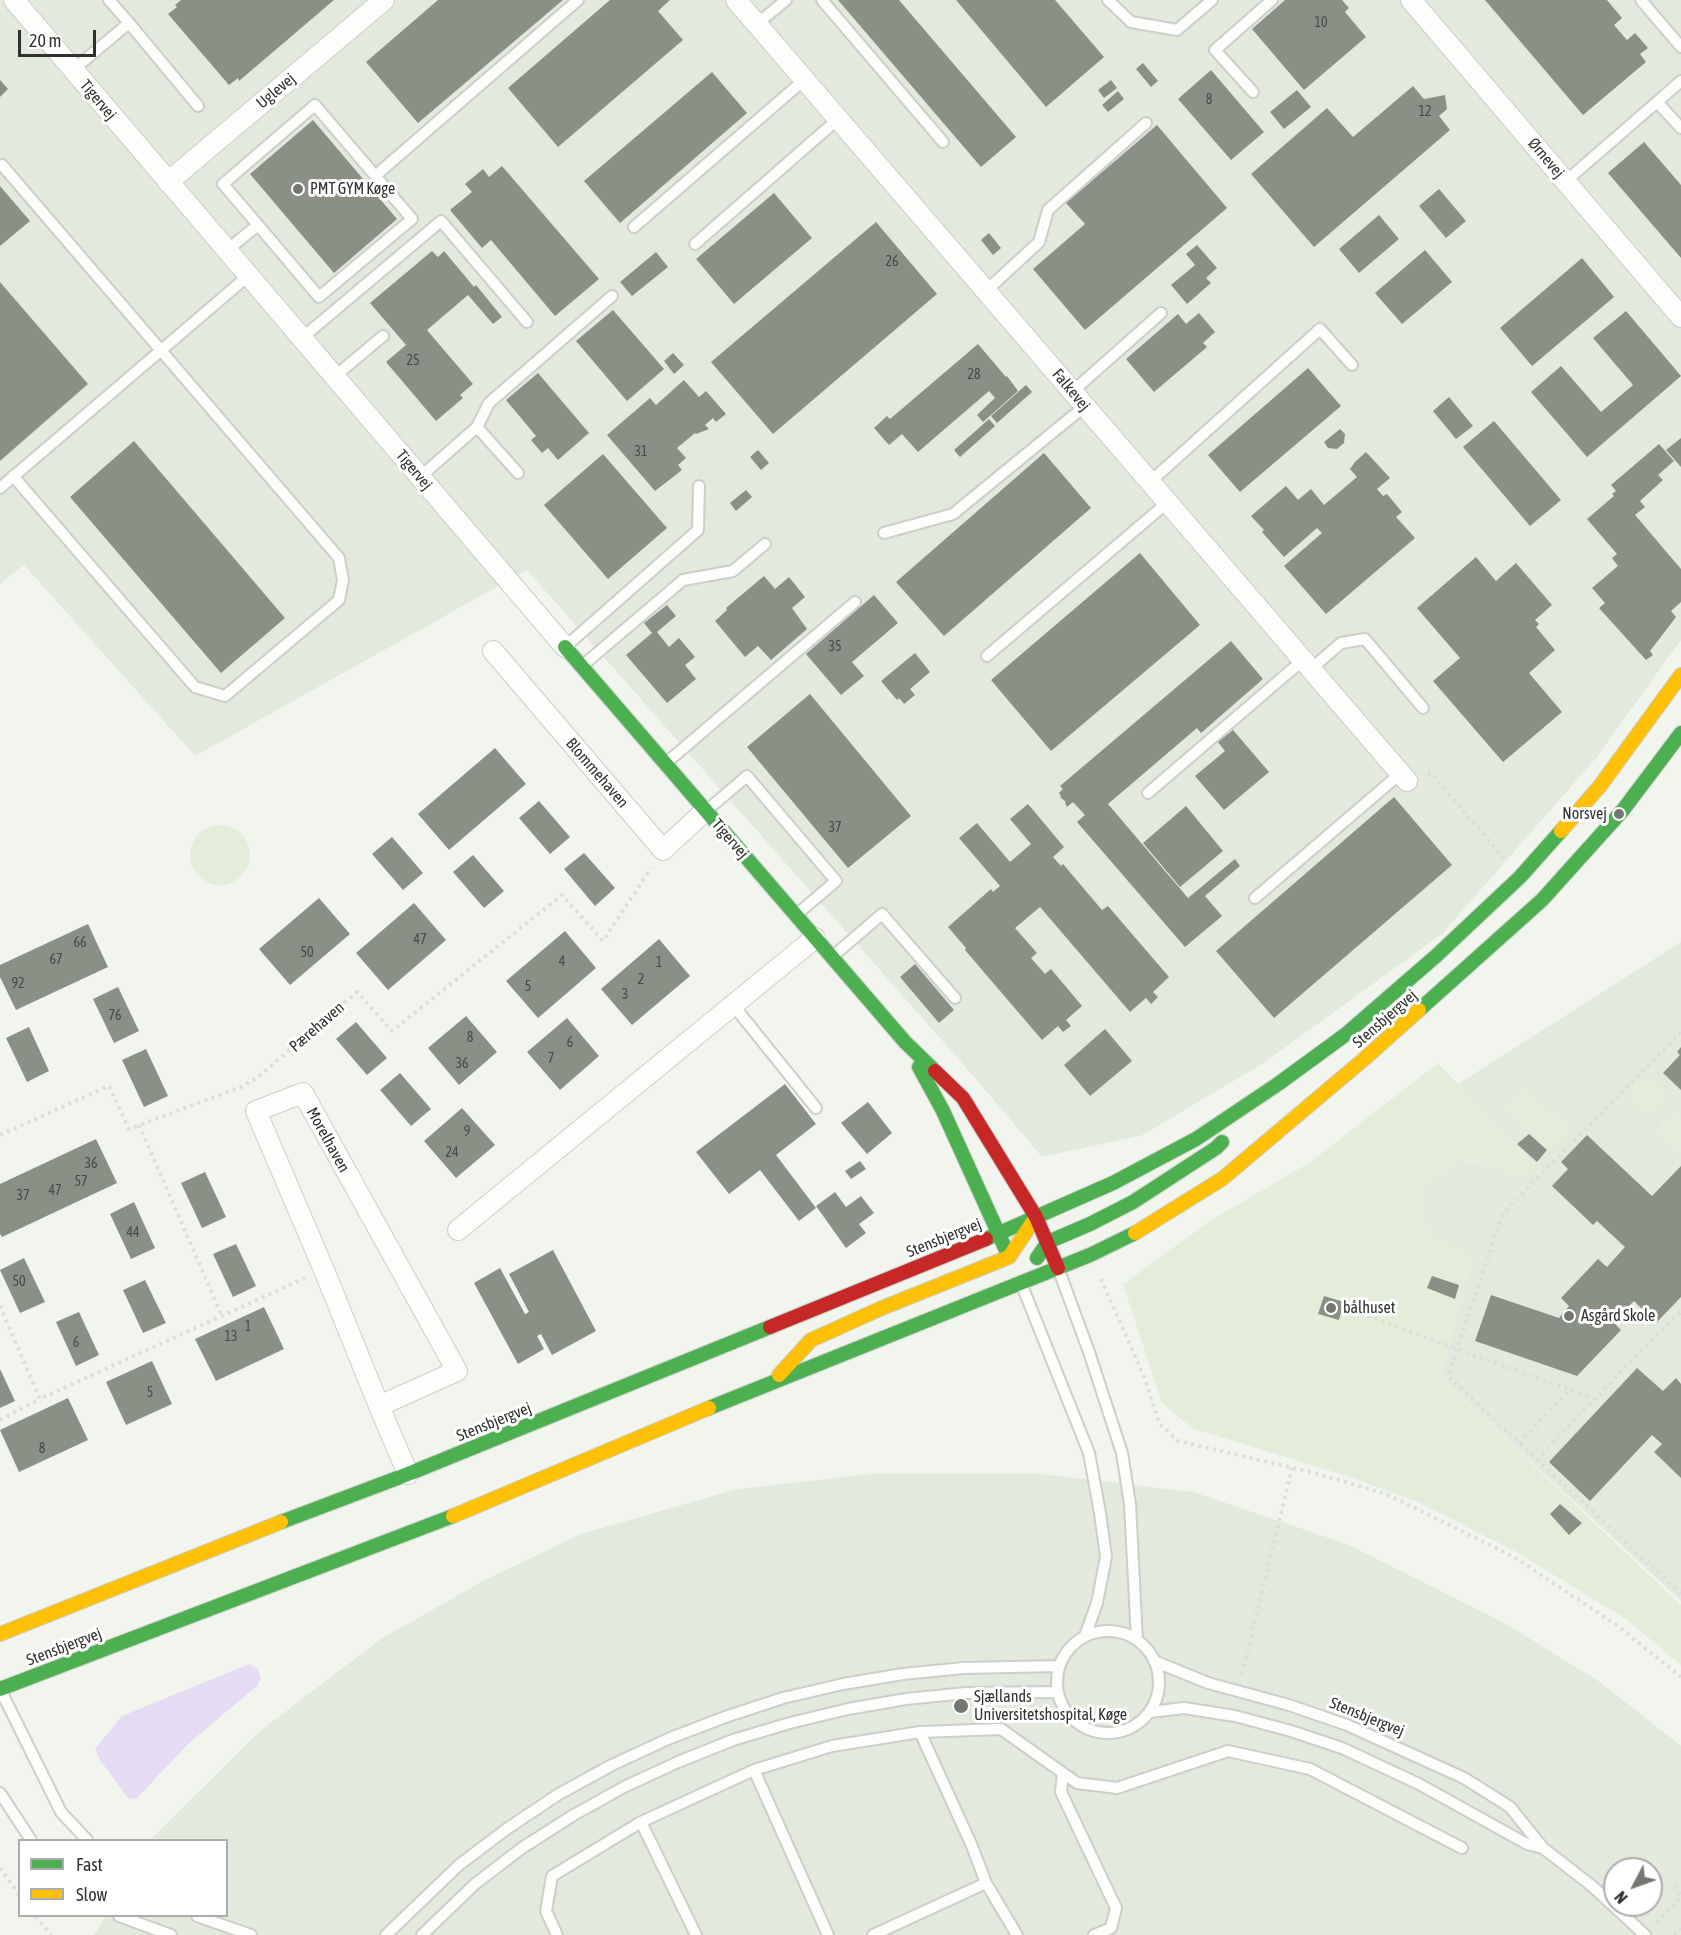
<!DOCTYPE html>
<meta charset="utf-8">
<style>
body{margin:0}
#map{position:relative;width:1681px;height:1935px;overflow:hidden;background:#f1f5ee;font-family:"Asap Condensed",sans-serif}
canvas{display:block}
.legend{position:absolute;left:18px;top:1839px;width:210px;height:78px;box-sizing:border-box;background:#fff;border:2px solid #acadab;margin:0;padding:8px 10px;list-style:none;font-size:18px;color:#2f322d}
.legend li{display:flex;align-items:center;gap:12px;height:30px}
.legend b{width:30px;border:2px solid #acadab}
.north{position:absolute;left:1603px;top:1857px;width:60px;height:60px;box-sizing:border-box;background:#fff;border:2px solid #acadab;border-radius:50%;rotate:229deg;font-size:16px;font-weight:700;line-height:24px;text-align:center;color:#2f322d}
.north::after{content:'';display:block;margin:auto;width:21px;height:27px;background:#737671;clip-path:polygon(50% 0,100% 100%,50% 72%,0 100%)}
.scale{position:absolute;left:18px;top:30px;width:78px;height:27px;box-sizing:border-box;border:3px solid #2f322d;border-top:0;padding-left:8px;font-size:18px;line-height:21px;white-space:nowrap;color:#2f322d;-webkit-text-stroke:4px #fff;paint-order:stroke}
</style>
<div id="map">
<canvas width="1681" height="1935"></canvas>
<ul class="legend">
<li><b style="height:8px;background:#4caf50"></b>Fast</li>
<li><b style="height:8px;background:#ffc107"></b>Slow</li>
</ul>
<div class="north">N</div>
<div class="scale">20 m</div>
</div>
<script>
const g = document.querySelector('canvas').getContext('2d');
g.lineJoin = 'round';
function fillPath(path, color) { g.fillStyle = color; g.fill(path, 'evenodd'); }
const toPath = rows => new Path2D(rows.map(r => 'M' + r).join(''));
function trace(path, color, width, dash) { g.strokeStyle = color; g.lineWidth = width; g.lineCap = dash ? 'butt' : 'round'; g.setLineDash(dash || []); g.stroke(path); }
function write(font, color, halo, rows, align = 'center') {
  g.font = font + ' "Asap Condensed",sans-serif'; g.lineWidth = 6; g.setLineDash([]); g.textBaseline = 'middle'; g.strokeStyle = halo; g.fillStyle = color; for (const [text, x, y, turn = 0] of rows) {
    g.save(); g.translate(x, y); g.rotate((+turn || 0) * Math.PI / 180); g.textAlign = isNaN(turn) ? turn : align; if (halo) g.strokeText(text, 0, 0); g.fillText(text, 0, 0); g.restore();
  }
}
fillPath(toPath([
 [0,0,1681,0,1681,640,1596,758,1442,934,1262,1064,1143,1135,1042,1157,976,1079,527,570,195,756,24,565,0,584],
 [1681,942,1681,1601,1440,1377,1473,1255,1437,1240,1420,1213,1423,1193,1433,1180,1459,1163,1485,1164,1522,1179,1535,1166,1458,1084],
 [870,1474,1041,1474,1193,1492,1347,1544,1508,1625,1600,1682,1681,1746,1681,1935,94,1935,106,1916,226,1916,226,1840,150,1840,260,1731,381,1639,483,1581,581,1534,737,1489],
 [1615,1869,1651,1869,1651,1905,1615,1905]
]), '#e3eadd');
fillPath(toPath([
 '190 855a30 30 0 1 1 60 0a30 30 0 1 1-60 0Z',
 [1438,1063,1535,1166,1522,1179,1485,1164,1459,1163,1433,1180,1423,1193,1420,1213,1437,1239,1473,1255,1440,1377,1681,1605,1681,1665,1626,1619,1518,1553,1420,1503,1350,1477,1192,1428,1162,1403,1123,1284,1213,1219,1309,1163],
 '1631 1096a17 17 0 1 1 34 0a17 17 0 1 1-34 0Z',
 [1526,1087,1571,1129,1549,1152,1504,1109],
 [1673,1115,1681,1116,1681,1149,1678,1150,1667,1147,1659,1138,1658,1132,1660,1123,1664,1118]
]), '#e3edda');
fillPath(toPath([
 [249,1664,258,1669,261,1678,257,1686,189,1743,136,1799,128,1798,100,1760,95,1749,122,1716]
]), '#e5dcf4');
fillPath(toPath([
 [181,0,334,0,239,81,238,78,229,85,168,14,177,7,175,5],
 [438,0,563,0,418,123,366,62],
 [610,0,670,0,658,11,683,40,558,147,508,88],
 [838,0,899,0,1016,137,981,167],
 [956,0,1055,0,1104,57,1046,107],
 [1285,0,1342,0,1349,8,1345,12,1366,37,1304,90,1252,29],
 [1485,0,1607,0,1622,18,1614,25,1627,40,1635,33,1648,48,1640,54,1646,62,1583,115],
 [1143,63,1158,81,1151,87,1136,69],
 [1211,70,1264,132,1231,160,1178,99],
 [712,72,747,113,620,223,584,181],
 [0,80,8,89,0,97],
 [1111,80,1117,88,1104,98,1098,90],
 [1413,86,1424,99,1445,95,1447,109,1439,116,1450,130,1314,247,1251,174,1327,108,1353,137],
 [1297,90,1311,107,1284,129,1270,112],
 [1118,91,1124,99,1108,112,1102,105],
 [313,120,397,219,334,273,250,174],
 [1157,125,1227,208,1085,330,1033,269,1085,224,1066,203],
 [1644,142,1681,185,1681,258,1608,173],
 [502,166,599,279,555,316,491,240,482,248,450,210,472,192,465,184,483,169,489,177],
 [0,186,30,221,0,246],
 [1439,189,1466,221,1446,238,1419,206],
 [774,193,812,238,734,304,696,259],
 [1379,215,1399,239,1359,273,1339,249],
 [876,222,937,294,773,434,711,362],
 [989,233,1001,248,993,255,981,240],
 [1197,245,1217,268,1206,278,1211,283,1187,304,1171,285,1195,265,1186,254],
 [1425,250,1452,282,1402,324,1375,293],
 [432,251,438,257,444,251,474,287,476,285,502,317,493,324,468,295,427,330,473,384,460,395,463,398,436,421,386,362,406,345,370,303],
 [656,252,668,267,632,296,620,282],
 [1582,258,1614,297,1532,366,1500,328],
 [0,282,88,384,0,461],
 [613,310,664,369,627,401,576,341],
 [1626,311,1681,376,1587,457,1531,392,1561,366,1601,412,1633,385,1593,338],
 [1199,313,1215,332,1203,343,1207,347,1154,392,1126,359,1178,314,1186,324],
 [978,344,1006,377,1007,376,1018,391,983,422,977,415,995,398,989,391,918,452,902,434,889,445,874,428,887,416,890,419],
 [673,353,684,365,674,374,664,361],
 [1308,368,1341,406,1240,492,1208,455],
 [538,373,589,433,558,460,548,448,542,453,531,440,536,436,506,400],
 [684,380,699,397,706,391,726,414,716,422,713,418,705,425,709,429,696,434,695,433,677,448,686,458,678,465,682,470,655,491,607,435,650,398,656,405],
 [1026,385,1032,392,997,423,991,416],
 [1449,397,1473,426,1456,439,1433,411],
 [989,419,995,426,960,457,954,450],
 [1494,421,1561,500,1530,526,1463,447],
 [1340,429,1345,434,1344,443,1337,449,1328,448,1324,442],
 [1681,438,1681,467,1666,450],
 [134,441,285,618,221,673,70,497],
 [1659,444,1674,461,1658,475,1663,480,1640,501,1645,507,1635,515,1681,569,1681,602,1671,611,1676,617,1650,651,1653,655,1646,660,1599,608,1605,603,1592,588,1618,566,1612,558,1617,554,1587,519,1614,496,1612,494,1616,491,1611,485],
 [758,450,769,463,761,470,750,457],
 [1366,452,1390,478,1377,489,1383,496,1387,494,1402,512,1396,517,1415,538,1326,614,1284,566,1322,533,1317,528,1284,557,1262,532,1264,530,1251,516,1286,486,1298,500,1311,489,1324,505,1357,477,1350,469,1355,462],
 [1044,453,1091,508,944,636,896,582],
 [603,454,667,528,608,579,544,505],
 [746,490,752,497,736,511,730,503],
 [1140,553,1200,625,1051,751,991,680],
 [1476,557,1496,581,1516,563,1552,605,1535,620,1539,624,1536,627,1555,650,1529,673,1562,712,1503,762,1433,681,1460,658,1417,608],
 [764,576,775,589,789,577,805,597,792,608,807,629,771,660,758,646,745,657,715,621,727,610,726,608],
 [874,595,898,623,852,662,864,676,841,695,806,654],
 [667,605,676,616,657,632,669,647,679,638,695,657,685,665,696,679,667,703,626,655,652,633,644,623],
 [1231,641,1263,679,1201,733,1197,728,1108,804,1188,898,1235,859,1240,866,1205,896,1222,916,1185,947,1077,822,1085,815,1073,802,1067,807,1065,803,1066,802,1060,797,1061,796,1059,793,1063,789,1060,786],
 [915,653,930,672,910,689,915,695,904,704,899,698,897,700,881,681],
 [810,694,911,816,848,868,747,747],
 [1233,730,1269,772,1224,810,1195,776,1225,751,1218,742],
 [495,748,526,784,449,850,418,814],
 [1394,797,1452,865,1274,1018,1216,951],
 [539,801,570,837,550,854,519,818],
 [1028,804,1064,847,1053,857,1061,866,1063,864,1102,910,1108,906,1169,977,1153,992,1158,997,1151,1004,1146,998,1130,1012,1040,907,1015,928,1037,953,1031,958,1045,974,1051,969,1082,1006,1066,1020,1071,1026,1063,1032,1058,1026,1042,1040,965,950,966,948,948,927,991,889,993,892,1000,886,959,838,977,823,1010,862,1031,844,1010,819],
 [1186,806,1223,851,1180,887,1143,843],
 [392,837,423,873,403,890,372,854],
 [584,853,615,888,595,906,564,869],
 [473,855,504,891,484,908,453,872],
 [319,898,350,934,290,985,259,949],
 [414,903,446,940,388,990,356,953],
 [88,924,108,967,16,1010,0,977,0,965],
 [565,931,596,968,538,1018,506,981],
 [659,939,690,976,632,1025,601,989],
 [915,964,954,1010,939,1023,900,977],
 [118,987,139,1031,114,1043,93,999],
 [466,1016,497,1052,459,1085,428,1048],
 [567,1018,599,1056,560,1090,527,1052],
 [356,1022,387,1058,367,1075,336,1039],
 [29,1027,49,1071,27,1082,6,1038],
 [1105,1029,1132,1061,1090,1096,1064,1065],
 [1681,1047,1681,1090,1663,1073,1680,1055,1677,1052],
 [146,1049,168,1096,144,1107,122,1060],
 [400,1073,431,1109,411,1126,380,1090],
 [785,1084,816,1124,776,1155,816,1208,799,1221,760,1170,729,1194,696,1152],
 [868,1102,892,1133,867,1154,841,1123],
 [462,1108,495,1145,456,1178,424,1141],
 [1529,1134,1547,1150,1537,1162,1517,1144],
 [1587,1135,1652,1196,1681,1166,1681,1297,1656,1323,1634,1301,1613,1322,1621,1330,1577,1376,1475,1341,1491,1295,1559,1318,1569,1306,1561,1298,1598,1259,1607,1267,1625,1247,1597,1221,1593,1225,1552,1186,1568,1169,1561,1162],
 [96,1139,117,1183,2,1237,0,1234,0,1184],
 [860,1161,866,1169,851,1179,845,1171],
 [205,1172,226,1217,202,1228,181,1183],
 [835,1192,846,1207,861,1196,874,1213,859,1224,866,1233,846,1248,816,1206],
 [134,1202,155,1248,131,1259,110,1214],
 [236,1244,256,1286,233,1297,213,1254],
 [553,1250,596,1331,552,1355,541,1334,537,1336,544,1349,518,1364,474,1283,500,1268,525,1314,529,1312,509,1274],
 [24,1258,45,1302,20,1313,0,1270],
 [1432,1276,1459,1285,1455,1299,1427,1288],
 [145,1280,166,1323,143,1333,123,1290],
 [1324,1296,1344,1302,1339,1320,1318,1314],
 [264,1307,284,1349,216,1381,195,1339],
 [79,1312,99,1355,76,1366,56,1322],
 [152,1361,172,1404,126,1425,106,1382],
 [1637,1368,1663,1391,1676,1378,1681,1384,1681,1478,1654,1452,1662,1444,1652,1435,1590,1501,1549,1462],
 [0,1369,15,1401,0,1408],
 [68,1398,88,1440,19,1472,0,1430],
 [1560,1504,1582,1523,1569,1535,1550,1514]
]), '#8b9087');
const lane = toPath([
 [109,0,129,23],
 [822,0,943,142],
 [1108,0,1131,22,1177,30,1212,0],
 [1641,0,1681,47],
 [757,24,786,0],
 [73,70,129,23,198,106],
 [1253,92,1215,50,1272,0],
 [1657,102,1681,81],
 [2,165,339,558,343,580,339,600,225,696,195,687,13,476],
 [375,176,578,0],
 [1566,181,1657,102,1681,128],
 [634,227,804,80],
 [695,244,838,119],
 [226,251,258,225,319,297,412,219,315,105,223,184,258,225],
 [986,291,1039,242,1048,210,1146,123],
 [302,338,441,221,527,322],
 [334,377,383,336],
 [1073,391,1161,313],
 [477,427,489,403,612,296],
 [420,477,477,427,518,473],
 [1150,482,1320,329,1352,365],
 [0,488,248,276],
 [884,533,953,514,1085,406],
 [565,647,698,530,699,486],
 [987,656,1168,502],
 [582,666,683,580,733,571,765,544],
 [1311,669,1341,643,1365,639,1423,708],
 [666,763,855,602],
 [1148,793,1303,660],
 [706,811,747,776,836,881,796,915],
 [1255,898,1401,773],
 [832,957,882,914,955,998],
 [733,1005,816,1108],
 [1058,1268,1089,1352,1122,1453,1130,1504,1137,1640],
 [1021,1283,1089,1453,1100,1513,1106,1557,1097,1603,1085,1636],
 '1057 1682a51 51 0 1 1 102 0a51 51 0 1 1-102 0Z',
 [1154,1661,1208,1683,1289,1705,1347,1725,1464,1778,1510,1807,1543,1848,1592,1886,1645,1935],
 [1,1691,61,1812,87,1840],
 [1150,1712,1184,1708,1235,1716,1291,1731,1342,1748,1419,1784,1527,1844,1543,1848],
 [754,1770,828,1935],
 [1063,1773,1061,1792,1116,1908,1111,1928,1094,1935],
 [0,1793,31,1840],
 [641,1822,696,1935],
 [986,1883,1017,1935],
 [119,1916,171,1935],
 [197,1916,251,1935],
 [386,1935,459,1865,508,1828,559,1794,612,1765,668,1739,725,1717,783,1698,843,1684,903,1674,964,1668,1059,1666],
 [422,1935,475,1884,522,1848,572,1816,624,1787,678,1762,733,1740,790,1723,848,1709,906,1699,966,1693,1058,1692],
 [557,1935,546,1911,552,1876,641,1822,754,1770,832,1746,920,1732,1001,1729,1077,1783,1117,1788,1228,1751,1310,1769,1462,1848],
 [873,1935,986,1883,972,1846,920,1732]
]);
const street = toPath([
 [14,0,565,647],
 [736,0,1407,781],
 [1411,0,1681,317],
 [168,182,384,0],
 [493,651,663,850,705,811],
 [458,1230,815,938],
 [379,1406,457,1371,303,1093,256,1111,324,1270,379,1406,408,1474]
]);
const fast = toPath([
 [565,647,905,1042,935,1071],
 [1419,1010,1542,900,1623,810,1681,733],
 [919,1067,943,1111,1006,1250],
 [986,1239,1113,1183,1196,1139,1278,1084,1345,1035,1436,956,1520,877,1561,831],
 [1037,1258,1048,1242,1090,1224,1133,1202,1216,1148,1222,1142],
 [709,1408,1090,1255,1135,1233],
 [281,1522,408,1474,770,1327],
 [0,1689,453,1516]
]);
const slow = toPath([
 [1561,831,1600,786,1681,675],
 [1135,1233,1222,1179,1363,1060,1419,1010],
 [779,1375,811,1340,882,1308,1009,1257,1036,1217],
 [453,1516,709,1408],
 [0,1634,281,1522]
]);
const jam = toPath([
 [935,1071,963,1098,1036,1217,1058,1268],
 [770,1327,986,1239]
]);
trace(lane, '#cbcec9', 14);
trace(street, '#cbcec9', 22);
trace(fast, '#cbcec9', 16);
trace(slow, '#cbcec9', 16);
trace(jam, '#cbcec9', 16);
trace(toPath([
 [1428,774,1431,773,1504,858],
 [1681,1032,1502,1215,1448,1376,1681,1594],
 [139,1125,222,1316],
 [0,1135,109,1086,129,1129,241,1087,258,1077,357,992,392,1031,562,895,603,941,651,868],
 [1101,1279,1145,1379,1159,1423,1178,1441,1315,1473,1386,1494,1514,1557,1615,1624,1681,1677],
 [0,1306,40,1399,305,1278],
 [1353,1311,1595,1399],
 [0,1420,40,1399],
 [1519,1443,1570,1390],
 [1537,1460,1628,1364,1681,1312],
 [1242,1674,1292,1468],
 [0,1868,20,1896],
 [1674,1886,1681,1895],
 [36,1916,51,1935],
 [1657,1923,1681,1897],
 [1674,1935,1681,1928]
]), '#dddedb', 4, [3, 4.5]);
trace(lane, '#fdfefc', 10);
trace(street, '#fdfefc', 20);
trace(fast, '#4caf50', 14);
trace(slow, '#ffc107', 14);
trace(jam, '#c62828', 14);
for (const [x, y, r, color] of [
 [298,189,6,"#737671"],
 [1619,814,6,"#737671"],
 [1331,1308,6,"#737671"],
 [1569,1316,6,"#737671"],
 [961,1706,8,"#737671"]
]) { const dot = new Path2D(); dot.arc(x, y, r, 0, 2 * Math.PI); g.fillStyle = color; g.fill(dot); trace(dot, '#fff', 2); }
write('14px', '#464a44', null, [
 ["10",1321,23],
 ["8",1209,100],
 ["12",1425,112],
 ["26",892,262],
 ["25",413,361],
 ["28",974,375],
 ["31",641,452],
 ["35",835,647],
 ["37",835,828],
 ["47",420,940],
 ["66",80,943],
 ["50",307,953],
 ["67",56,960],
 ["4",562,962],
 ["1",659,963],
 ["2",641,980],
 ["92",18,984],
 ["5",528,987],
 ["3",625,995],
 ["76",115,1016],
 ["8",470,1038],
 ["6",570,1043],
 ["7",551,1059],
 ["36",462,1064],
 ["9",467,1132],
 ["24",452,1153],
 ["36",91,1164],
 ["57",81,1182],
 ["47",55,1191],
 ["37",23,1196],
 ["44",133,1233],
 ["50",19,1282],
 ["1",248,1327],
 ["13",231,1337],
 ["6",76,1343],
 ["5",150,1393],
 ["8",42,1449]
]);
write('16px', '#2f322d', '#fff', [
 ["Uglevej",276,91,-40],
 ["Tigervej",98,100,50],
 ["Ørnevej",1546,158,50],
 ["Falkevej",1071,390,50],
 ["Tigervej",414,470,50],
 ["Blommehaven",597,773,49],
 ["Tigervej",730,839,49],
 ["Stensbjergvej",1385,1019,-41],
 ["Pærehaven",317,1027,-41],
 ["Morelhaven",328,1140,61],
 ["Stensbjergvej",944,1238,-22],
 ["Stensbjergvej",494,1422,-22],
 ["Stensbjergvej",64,1647,-21],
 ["Stensbjergvej",1367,1717,22]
]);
write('16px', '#2f322d', '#fff', [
 ["PMT GYM Køge",310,189],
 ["Norsvej",1607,814,"right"],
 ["bålhuset",1343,1308],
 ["Asgård Skole",1581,1316],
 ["Sjællands",974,1697],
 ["Universitetshospital, Køge",974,1715]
], 'left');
</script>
